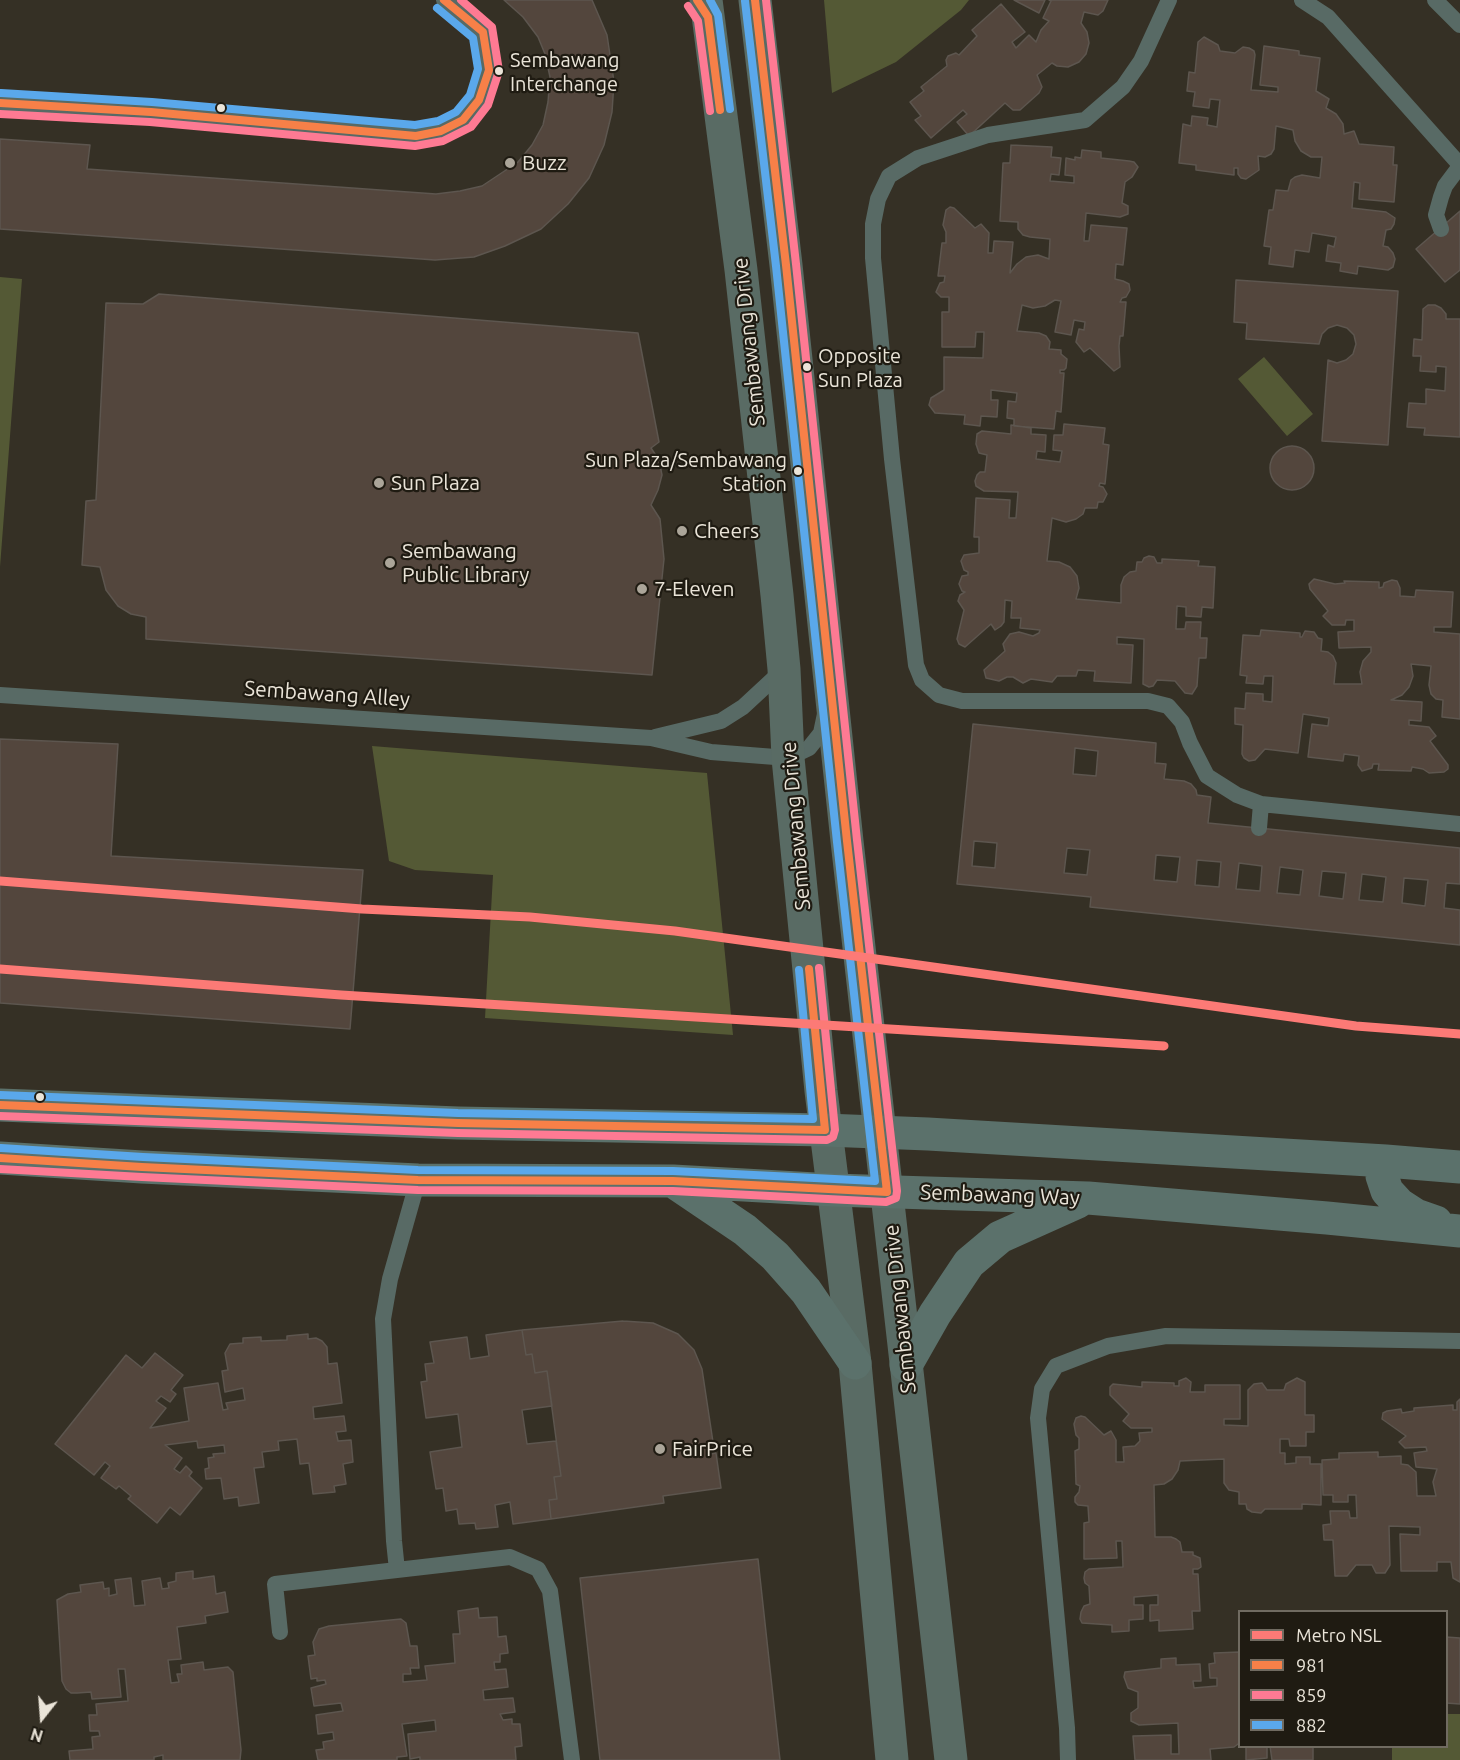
<!DOCTYPE html>
<style>
body{margin:0}
#map{position:relative;width:1460px;height:1760px;overflow:hidden;background:#353025;font-family:Ubuntu,sans-serif}
canvas{display:block}
.legend{position:absolute;left:1238px;top:1610px;width:210px;height:138px;box-sizing:border-box;background:#1f1b12;border:2px solid #706b61;margin:0;padding:8px 10px;list-style:none;font-size:18px;color:#eae4d8}
.legend li{display:flex;align-items:center;gap:12px;height:30px}
.legend b{width:30px;border:2px solid #706b61}
.north{position:absolute;left:12px;top:1688px;width:60px;height:60px;-webkit-text-stroke:4px #1f1b12;paint-order:stroke;rotate:197deg;font-size:16px;font-weight:700;line-height:24px;text-align:center;color:#eae4d8}
.north::after{content:'';display:block;margin:auto;width:21px;height:27px;background:#eae4d8;clip-path:polygon(50% 0,100% 100%,50% 72%,0 100%)}
</style>
<div id="map">
<canvas width="1460" height="1760"></canvas>
<ul class="legend">
<li><b style="height:8px;background:#fc7a76"></b>Metro NSL</li>
<li><b style="height:8px;background:#f78048"></b>981</li>
<li><b style="height:8px;background:#fe7a93"></b>859</li>
<li><b style="height:8px;background:#5aa8eb"></b>882</li>
</ul>
<div class="north">N</div>
</div>
<script>
const g = document.querySelector('canvas').getContext('2d');
g.lineJoin = 'round';
function fillPath(path, color) { g.fillStyle = color; g.fill(path, 'evenodd'); }
const toPath = rows => new Path2D(rows.map(r => 'M' + r).join(''));
function trace(path, color, width, dash) { g.strokeStyle = color; g.lineWidth = width; g.lineCap = dash ? 'butt' : 'round'; g.setLineDash(dash || []); g.stroke(path); }
function write(font, color, halo, rows, align = 'center') {
  g.font = font + ' Ubuntu,sans-serif'; g.lineWidth = 4.5; g.setLineDash([]); g.textBaseline = 'middle'; g.strokeStyle = halo; g.fillStyle = color; for (const [text, x, y, turn = 0] of rows) {
    g.save(); g.translate(x, y); g.rotate((+turn || 0) * Math.PI / 180); g.textAlign = isNaN(turn) ? turn : align; if (halo) g.strokeText(text, 0, 0); g.fillText(text, 0, 0); g.restore();
  }
}
fillPath(toPath([
 [824,0,969,0,961,10,896,62,832,93],
 [0,277,22,279,0,567],
 [1264,357,1313,414,1287,436,1238,379],
 [372,746,707,773,733,1035,485,1018,493,875,415,870,389,861],
 [1447,1714,1460,1714,1460,1760,1392,1760,1392,1747,1446,1746]
]), '#545935');
const building = toPath([
 [504,0,592,0,607,35,614,82,612,112,604,145,589,178,568,204,541,229,505,246,474,257,435,260,0,229,0,139,90,145,87,169,436,194,460,191,482,186,518,162,532,145,543,125,548,102,550,77,545,54,538,37,523,17,504,0],
 [1014,0,1045,0,1039,13,1014,0],
 [1049,0,1108,0,1103,11,1098,15,1084,12,1081,23,1087,32,1089,43,1086,54,1079,62,1068,67,1057,66,1052,63,1037,75,1042,87,1039,93,1020,110,1013,110,1005,103,969,136,957,122,967,114,963,110,931,138,915,120,921,116,910,102,924,91,921,87,947,66,946,60,948,56,956,53,959,55,977,36,972,30,1001,4,1025,32,1012,42,1016,48,1029,35,1036,42,1041,30,1049,21,1043,18,1051,1,1049,0],
 [1204,37,1218,45,1220,51,1235,53,1243,47,1249,48,1254,51,1255,55,1251,90,1278,92,1278,87,1260,85,1264,46,1299,51,1299,55,1320,58,1316,91,1329,99,1326,108,1336,114,1343,124,1344,134,1354,131,1359,144,1394,147,1393,165,1397,165,1394,202,1359,199,1360,183,1354,182,1352,208,1386,212,1395,218,1394,224,1391,229,1386,230,1383,246,1388,247,1393,253,1395,259,1393,267,1388,270,1358,266,1357,274,1340,271,1341,263,1326,261,1328,245,1334,247,1336,237,1312,233,1309,252,1295,250,1293,267,1269,264,1271,247,1264,246,1269,210,1273,210,1276,190,1288,191,1291,180,1295,177,1302,175,1320,178,1322,157,1311,157,1301,151,1295,141,1293,130,1276,126,1274,149,1271,154,1265,157,1258,156,1259,170,1246,179,1241,178,1238,174,1238,168,1234,168,1234,175,1196,170,1196,165,1179,163,1183,124,1191,126,1192,116,1208,118,1207,125,1217,127,1220,100,1210,99,1209,108,1193,106,1195,92,1187,91,1189,72,1195,73,1198,42,1204,37],
 [1011,145,1052,147,1051,157,1061,158,1059,175,1051,174,1050,181,1074,183,1074,176,1065,175,1066,158,1075,160,1075,157,1081,158,1082,150,1101,152,1101,158,1129,161,1134,162,1138,167,1132,177,1125,182,1122,203,1128,206,1128,214,1120,217,1086,213,1084,241,1089,241,1091,225,1127,228,1123,265,1116,264,1115,279,1123,281,1129,284,1130,290,1126,297,1122,298,1120,302,1126,302,1123,336,1120,336,1119,346,1120,367,1114,371,1090,348,1084,352,1076,342,1079,329,1084,330,1085,322,1074,320,1071,335,1055,332,1061,301,1055,300,1045,306,1033,308,1022,305,1017,331,1039,333,1046,336,1050,342,1049,349,1061,350,1061,354,1067,359,1066,368,1064,370,1060,370,1060,373,1064,373,1061,412,1056,411,1054,429,1014,426,1014,419,1007,418,1008,401,1016,402,1017,393,991,390,991,400,998,400,997,417,981,416,980,426,964,424,965,415,935,413,929,405,931,398,944,390,944,357,983,358,984,332,976,332,975,347,942,347,942,312,949,312,949,297,941,297,936,292,940,283,944,282,945,276,938,276,942,243,946,243,946,232,943,225,946,210,950,207,954,208,975,228,981,224,989,233,988,253,993,253,994,241,1013,242,1010,273,1017,264,1026,257,1038,255,1049,259,1050,239,1030,237,1023,235,1018,229,1018,222,1000,221,1003,163,1010,163,1011,145],
 [1460,211,1460,270,1445,282,1416,249,1460,211],
 [1236,280,1398,291,1388,445,1322,441,1328,360,1337,363,1346,360,1353,354,1356,344,1354,335,1347,328,1337,325,1328,328,1322,334,1319,344,1246,339,1247,323,1234,322,1236,280],
 [159,294,638,333,659,442,651,448,659,460,662,475,658,490,651,505,660,519,664,559,652,675,146,639,146,617,131,614,118,606,106,590,100,567,82,565,86,501,96,500,106,303,143,304,159,294],
 [1428,305,1435,305,1441,308,1446,314,1446,319,1460,319,1460,437,1424,435,1425,428,1407,427,1409,403,1426,404,1426,389,1445,391,1446,367,1436,366,1436,372,1420,371,1421,356,1413,356,1414,339,1422,340,1423,309,1428,305],
 [1064,424,1105,428,1103,444,1109,445,1105,484,1100,483,1099,486,1103,487,1107,494,1103,502,1098,502,1097,508,1085,508,1083,514,1076,519,1066,522,1052,518,1047,561,1059,562,1070,567,1077,576,1079,588,1076,599,1121,603,1121,585,1124,577,1130,572,1136,571,1137,562,1142,562,1144,558,1149,556,1154,557,1157,563,1162,563,1162,559,1199,561,1198,566,1215,567,1213,608,1202,607,1201,617,1186,616,1186,607,1177,606,1176,629,1185,629,1186,622,1201,622,1200,638,1207,638,1206,658,1199,658,1197,686,1192,694,1185,693,1175,681,1157,680,1153,686,1149,687,1143,684,1144,639,1117,637,1117,644,1133,645,1131,683,1094,681,1095,671,1078,670,1076,676,1057,676,1052,682,1031,679,1023,683,1013,677,1007,677,999,681,986,678,984,670,1005,651,1003,644,1010,634,1019,632,1033,636,1039,633,1040,630,1020,628,1021,618,1011,618,1012,601,1005,600,1004,622,1001,626,995,630,991,624,965,647,959,644,957,639,964,610,958,601,960,595,965,592,962,591,959,584,962,576,968,575,968,572,964,570,961,561,964,555,979,553,979,537,974,537,976,498,1010,500,1009,518,1016,518,1018,492,984,491,976,486,975,481,977,475,980,472,985,472,987,455,979,453,976,444,977,434,982,431,1011,434,1011,425,1031,428,1031,434,1046,435,1045,452,1037,451,1036,459,1060,462,1062,451,1053,450,1054,435,1063,435,1064,424],
 '1270 468a22 22 0 1 1 44 0a22 22 0 1 1-44 0Z',
 [1314,579,1335,584,1345,583,1344,581,1379,582,1379,588,1383,587,1384,583,1392,580,1397,581,1400,588,1400,596,1415,597,1416,590,1453,592,1451,627,1434,627,1434,632,1460,634,1460,719,1442,717,1443,700,1436,699,1431,694,1429,685,1431,666,1411,664,1413,676,1409,687,1402,695,1391,700,1422,702,1421,721,1409,720,1409,725,1429,727,1436,736,1430,741,1448,765,1448,769,1444,772,1429,773,1423,769,1412,767,1411,771,1378,770,1379,764,1373,764,1372,768,1362,771,1358,765,1359,756,1344,754,1343,761,1308,757,1312,724,1328,726,1329,718,1303,714,1298,753,1265,749,1255,760,1249,761,1244,758,1242,754,1243,725,1235,724,1235,708,1245,709,1246,693,1263,694,1263,701,1272,702,1273,676,1264,676,1263,684,1246,683,1247,676,1240,675,1243,635,1260,636,1261,630,1300,633,1300,637,1302,637,1305,631,1314,632,1318,638,1322,639,1321,651,1328,652,1333,656,1336,663,1334,684,1362,684,1360,672,1363,661,1371,652,1371,647,1339,648,1338,632,1354,631,1354,620,1346,620,1345,625,1332,625,1323,616,1328,611,1310,589,1309,584,1314,579],
 [973,724,1156,743,1155,763,1166,764,1164,779,1184,781,1191,784,1196,790,1197,795,1211,797,1208,823,1460,848,1460,884,1446,883,1444,908,1460,910,1460,945,1090,907,1091,897,957,884,973,724],
 [1075,748,1098,751,1096,776,1073,774,1075,748],
 [974,841,997,843,995,868,972,866,974,841],
 [1067,848,1090,850,1087,875,1064,873,1067,848],
 [1156,855,1180,857,1177,882,1154,880,1156,855],
 [1197,860,1221,862,1219,887,1195,885,1197,860],
 [1239,863,1262,866,1260,891,1236,889,1239,863],
 [1280,867,1303,870,1300,895,1277,893,1280,867],
 [1322,871,1346,873,1343,899,1319,896,1322,871],
 [1362,874,1386,877,1383,902,1359,900,1362,874],
 [1404,878,1428,880,1425,906,1402,903,1404,878],
 [0,739,118,744,111,856,363,870,350,1029,0,1003,0,739],
 [623,1321,653,1323,678,1334,694,1350,702,1369,713,1442,709,1443,711,1454,716,1453,721,1488,663,1496,664,1503,551,1519,549,1500,557,1499,554,1477,561,1476,547,1371,535,1373,532,1354,526,1355,522,1330,623,1321],
 [522,1330,526,1355,532,1354,535,1373,547,1371,552,1406,522,1410,527,1444,556,1441,561,1476,554,1477,557,1499,549,1500,551,1519,513,1524,510,1502,495,1505,498,1527,476,1529,475,1523,459,1524,457,1509,446,1511,443,1488,436,1489,430,1452,462,1447,458,1414,426,1418,421,1382,427,1381,425,1364,434,1363,430,1342,467,1337,470,1359,489,1356,486,1335,522,1330],
 [308,1334,308,1339,316,1338,322,1341,327,1347,328,1364,337,1363,342,1403,313,1407,314,1419,344,1416,346,1431,336,1432,338,1441,351,1440,353,1462,343,1464,346,1484,334,1486,335,1492,313,1494,309,1463,300,1464,297,1439,278,1441,279,1450,262,1452,264,1467,254,1468,259,1503,239,1506,238,1497,224,1499,221,1478,206,1479,205,1469,209,1468,208,1458,214,1457,213,1454,225,1453,224,1445,198,1448,197,1441,165,1445,182,1458,174,1469,180,1473,186,1466,192,1472,189,1476,202,1488,180,1515,170,1507,157,1523,128,1499,131,1496,119,1486,116,1489,101,1478,110,1466,105,1462,94,1475,55,1444,126,1355,142,1368,155,1353,183,1375,171,1390,176,1394,170,1402,161,1396,156,1401,166,1408,150,1428,189,1421,184,1388,218,1383,223,1410,228,1409,226,1403,245,1400,243,1388,225,1392,222,1371,228,1370,225,1353,230,1344,243,1343,243,1338,261,1337,261,1341,287,1340,287,1336,308,1334],
 [1186,1378,1191,1382,1190,1392,1205,1392,1205,1385,1240,1385,1240,1419,1224,1419,1224,1425,1248,1426,1248,1390,1254,1384,1262,1383,1267,1390,1284,1390,1286,1384,1297,1378,1305,1382,1305,1415,1314,1415,1314,1432,1306,1432,1306,1446,1290,1446,1289,1439,1280,1439,1280,1453,1285,1453,1285,1464,1296,1463,1296,1457,1310,1457,1310,1464,1321,1464,1321,1505,1302,1504,1302,1509,1265,1509,1261,1513,1252,1512,1247,1509,1246,1504,1239,1504,1239,1492,1229,1490,1224,1483,1224,1459,1180,1461,1178,1470,1172,1479,1164,1484,1154,1485,1155,1537,1171,1537,1176,1539,1180,1542,1182,1552,1193,1552,1193,1555,1200,1558,1201,1567,1198,1569,1193,1569,1193,1574,1198,1574,1200,1611,1192,1611,1193,1629,1159,1631,1159,1620,1150,1621,1150,1605,1158,1605,1158,1595,1134,1597,1134,1605,1143,1605,1143,1619,1129,1620,1129,1631,1112,1632,1112,1625,1082,1623,1080,1619,1081,1612,1084,1606,1090,1604,1089,1586,1085,1583,1084,1578,1085,1572,1089,1569,1123,1567,1122,1541,1116,1541,1117,1558,1084,1559,1084,1523,1089,1522,1088,1506,1078,1505,1075,1502,1075,1497,1079,1492,1080,1486,1076,1484,1075,1451,1079,1449,1079,1438,1076,1435,1074,1424,1076,1418,1081,1416,1085,1417,1104,1435,1111,1431,1116,1440,1116,1462,1124,1462,1123,1447,1135,1446,1140,1441,1139,1433,1152,1432,1152,1428,1131,1428,1123,1421,1129,1414,1110,1395,1110,1387,1113,1384,1142,1387,1142,1382,1174,1383,1174,1386,1179,1386,1179,1381,1186,1378],
 [1460,1399,1460,1582,1453,1578,1451,1562,1437,1562,1437,1571,1401,1571,1400,1534,1420,1535,1420,1527,1389,1526,1390,1565,1385,1573,1376,1573,1372,1565,1356,1565,1347,1576,1335,1576,1333,1540,1324,1540,1323,1525,1331,1524,1330,1511,1349,1511,1350,1518,1357,1518,1356,1495,1348,1495,1348,1502,1333,1502,1333,1495,1323,1495,1322,1460,1339,1459,1339,1453,1378,1452,1378,1457,1401,1456,1401,1464,1408,1465,1416,1472,1417,1496,1436,1496,1433,1482,1437,1469,1416,1467,1414,1453,1427,1451,1426,1447,1405,1448,1399,1442,1406,1436,1382,1419,1383,1413,1387,1411,1401,1409,1402,1413,1414,1411,1414,1408,1453,1405,1453,1410,1457,1410,1457,1402,1460,1399],
 [758,1559,780,1760,600,1760,580,1578,758,1559],
 [193,1571,193,1579,214,1576,216,1594,225,1592,228,1612,205,1616,206,1623,177,1627,181,1659,168,1660,171,1683,179,1682,177,1674,182,1674,181,1665,203,1662,204,1670,228,1667,233,1672,241,1750,240,1760,163,1760,163,1755,154,1757,154,1760,70,1760,69,1751,93,1749,92,1737,100,1736,99,1731,90,1731,89,1715,97,1715,96,1704,128,1701,125,1669,118,1669,121,1697,92,1699,91,1692,77,1693,71,1693,66,1689,62,1681,57,1600,68,1594,81,1592,80,1585,103,1582,104,1589,109,1588,109,1596,117,1594,115,1580,131,1578,134,1606,145,1605,142,1581,160,1578,162,1589,169,1588,168,1583,176,1581,176,1573,193,1571],
 [478,1608,479,1618,497,1617,498,1637,506,1636,508,1653,500,1654,500,1662,494,1662,495,1670,506,1669,508,1687,483,1690,484,1700,513,1698,515,1712,500,1714,503,1720,512,1719,512,1724,520,1724,522,1746,515,1747,516,1760,420,1760,420,1757,410,1759,408,1734,436,1731,435,1720,402,1724,407,1756,397,1757,397,1760,318,1760,316,1750,324,1749,323,1742,334,1740,333,1732,318,1734,316,1715,343,1711,341,1703,314,1706,311,1688,326,1684,325,1680,317,1681,317,1678,311,1679,308,1656,315,1655,313,1642,319,1629,329,1626,401,1619,406,1623,410,1646,417,1646,419,1668,410,1668,411,1674,403,1674,403,1682,427,1680,425,1666,455,1663,453,1634,460,1634,458,1611,478,1608],
 [1446,1637,1460,1638,1460,1704,1446,1703,1446,1637],
 [1240,1652,1240,1742,1238,1744,1234,1747,1210,1749,1211,1760,1135,1760,1133,1736,1171,1735,1171,1754,1179,1754,1178,1723,1139,1725,1131,1721,1131,1713,1138,1708,1138,1692,1128,1688,1124,1677,1125,1672,1161,1668,1161,1659,1176,1658,1176,1665,1200,1664,1201,1681,1193,1681,1194,1688,1217,1686,1217,1678,1210,1678,1209,1664,1215,1663,1214,1653,1240,1652],
 [1267,1746,1267,1758,1246,1760,1246,1747,1267,1746],
 [1270,1746,1313,1746,1313,1760,1272,1760,1270,1746]
]);
fillPath(building, '#53463d');
trace(building, '#5d564f', 1.5);
trace(toPath([
 [1169,0,1141,61,1123,87,1085,120,988,135,918,158,889,176,878,199,873,224,873,258,892,459,916,665,922,680,939,695,962,701,1148,701,1168,706,1182,722,1190,743,1207,776,1237,795,1261,804,1460,824],
 [1302,0,1328,17,1460,165],
 [1435,0,1460,25],
 [0,103,151,112,416,136,441,131,463,120,479,100,489,70,483,32,444,0],
 [1441,229,1436,215,1441,197,1445,186,1460,166],
 [0,695,651,738,711,752,788,758,809,748,821,733,825,714],
 [655,737,721,721,743,707,784,669],
 [1259,828,1261,804],
 [397,1570,394,1541,383,1319,390,1279,418,1180],
 [280,1632,275,1584,510,1557,538,1569,550,1591,572,1760],
 [1068,1760,1067,1728,1038,1418,1042,1389,1056,1366,1108,1346,1166,1336,1460,1341]
]), '#586a65', 16);
trace(toPath([
 [706,0,741,270,777,595,784,669,788,758,821,1091,855,1363,892,1760],
 [755,0,786,265,847,841,951,1760]
]), '#596b64', 33);
trace(toPath([
 [0,1105,458,1123,825,1130,928,1134,1386,1161,1460,1167],
 [0,1158,142,1167,418,1180,673,1181,833,1190,1088,1198,1327,1218,1460,1231],
 [1386,1161,1382,1176,1387,1191,1399,1204,1416,1215,1436,1222],
 [674,1182,745,1230,775,1256,806,1291,855,1363],
 [906,1365,935,1314,969,1263,1000,1237,1078,1202]
]), '#5b716b', 33);
trace(toPath([
 [697,0,708,17,720,110],
 [0,103,151,112,416,136,441,131,463,120,479,100,489,70,483,32,444,0],
 [0,1105,458,1123,825,1130,809,969],
 [0,1158,142,1167,418,1180,673,1181,887,1192,847,841,786,265,755,0]
]), '#f78048', 8);
trace(toPath([
 [688,6,698,21,710,111],
 [0,114,150,122,415,146,443,141,471,127,488,105,499,71,492,27,461,0],
 [0,1116,458,1133,827,1140,833,1137,835,1130,819,968],
 [0,1169,142,1177,418,1190,673,1191,886,1202,896,1198,897,1191,857,840,796,264,766,0]
]), '#fe7a93', 8);
trace(toPath([
 [710,0,718,15,730,109],
 [1,93,152,102,415,125,438,121,456,112,470,95,478,69,473,38,437,8],
 [0,1095,458,1113,813,1119,799,970],
 [1,1148,143,1157,418,1170,673,1171,875,1181,837,842,776,266,745,1]
]), '#5aa8eb', 8);
trace(toPath([
 [0,881,362,909,530,917,675,931,1356,1026,1460,1034],
 [0,969,341,995,1164,1046]
]), '#fc7a76', 9);
for (const [x, y, r, color] of [
 [499,71,5,"#eae4d8"],
 [221,108,5,"#eae4d8"],
 [510,163,6,"#aba599"],
 [807,367,5,"#eae4d8"],
 [798,471,5,"#eae4d8"],
 [379,483,6,"#aba599"],
 [682,531,6,"#aba599"],
 [390,563,6,"#aba599"],
 [642,589,6,"#aba599"],
 [40,1097,5,"#eae4d8"],
 [660,1449,6,"#aba599"]
]) { const dot = new Path2D(); dot.arc(x, y, r, 0, 2 * Math.PI); g.fillStyle = color; g.fill(dot); trace(dot, '#1f1b12', 2); }
write('20px', '#eae4d8', '#1f1b12', [
 ["Sembawang",510,60],
 ["Interchange",510,84],
 ["Opposite",818,356],
 ["Sun Plaza",818,380],
 ["Sun Plaza/Sembawang",787,460,"right"],
 ["Station",787,484,"right"]
], 'left');
write('21px', '#eae4d8', '#1f1b12', [
 ["Buzz",522,163],
 ["Sun Plaza",391,483],
 ["Cheers",694,531],
 ["Sembawang",402,551],
 ["Public Library",402,575],
 ["7-Eleven",654,589],
 ["FairPrice",672,1449]
], 'left');
write('21px', '#eae4d8', '#1f1b12', [
 ["Sembawang Drive",749,342,-96],
 ["Sembawang Alley",327,694,4],
 ["Sembawang Drive",796,826,-95],
 ["Sembawang Way",1000,1195,2],
 ["Sembawang Drive",900,1309,-96]
]);
</script>
